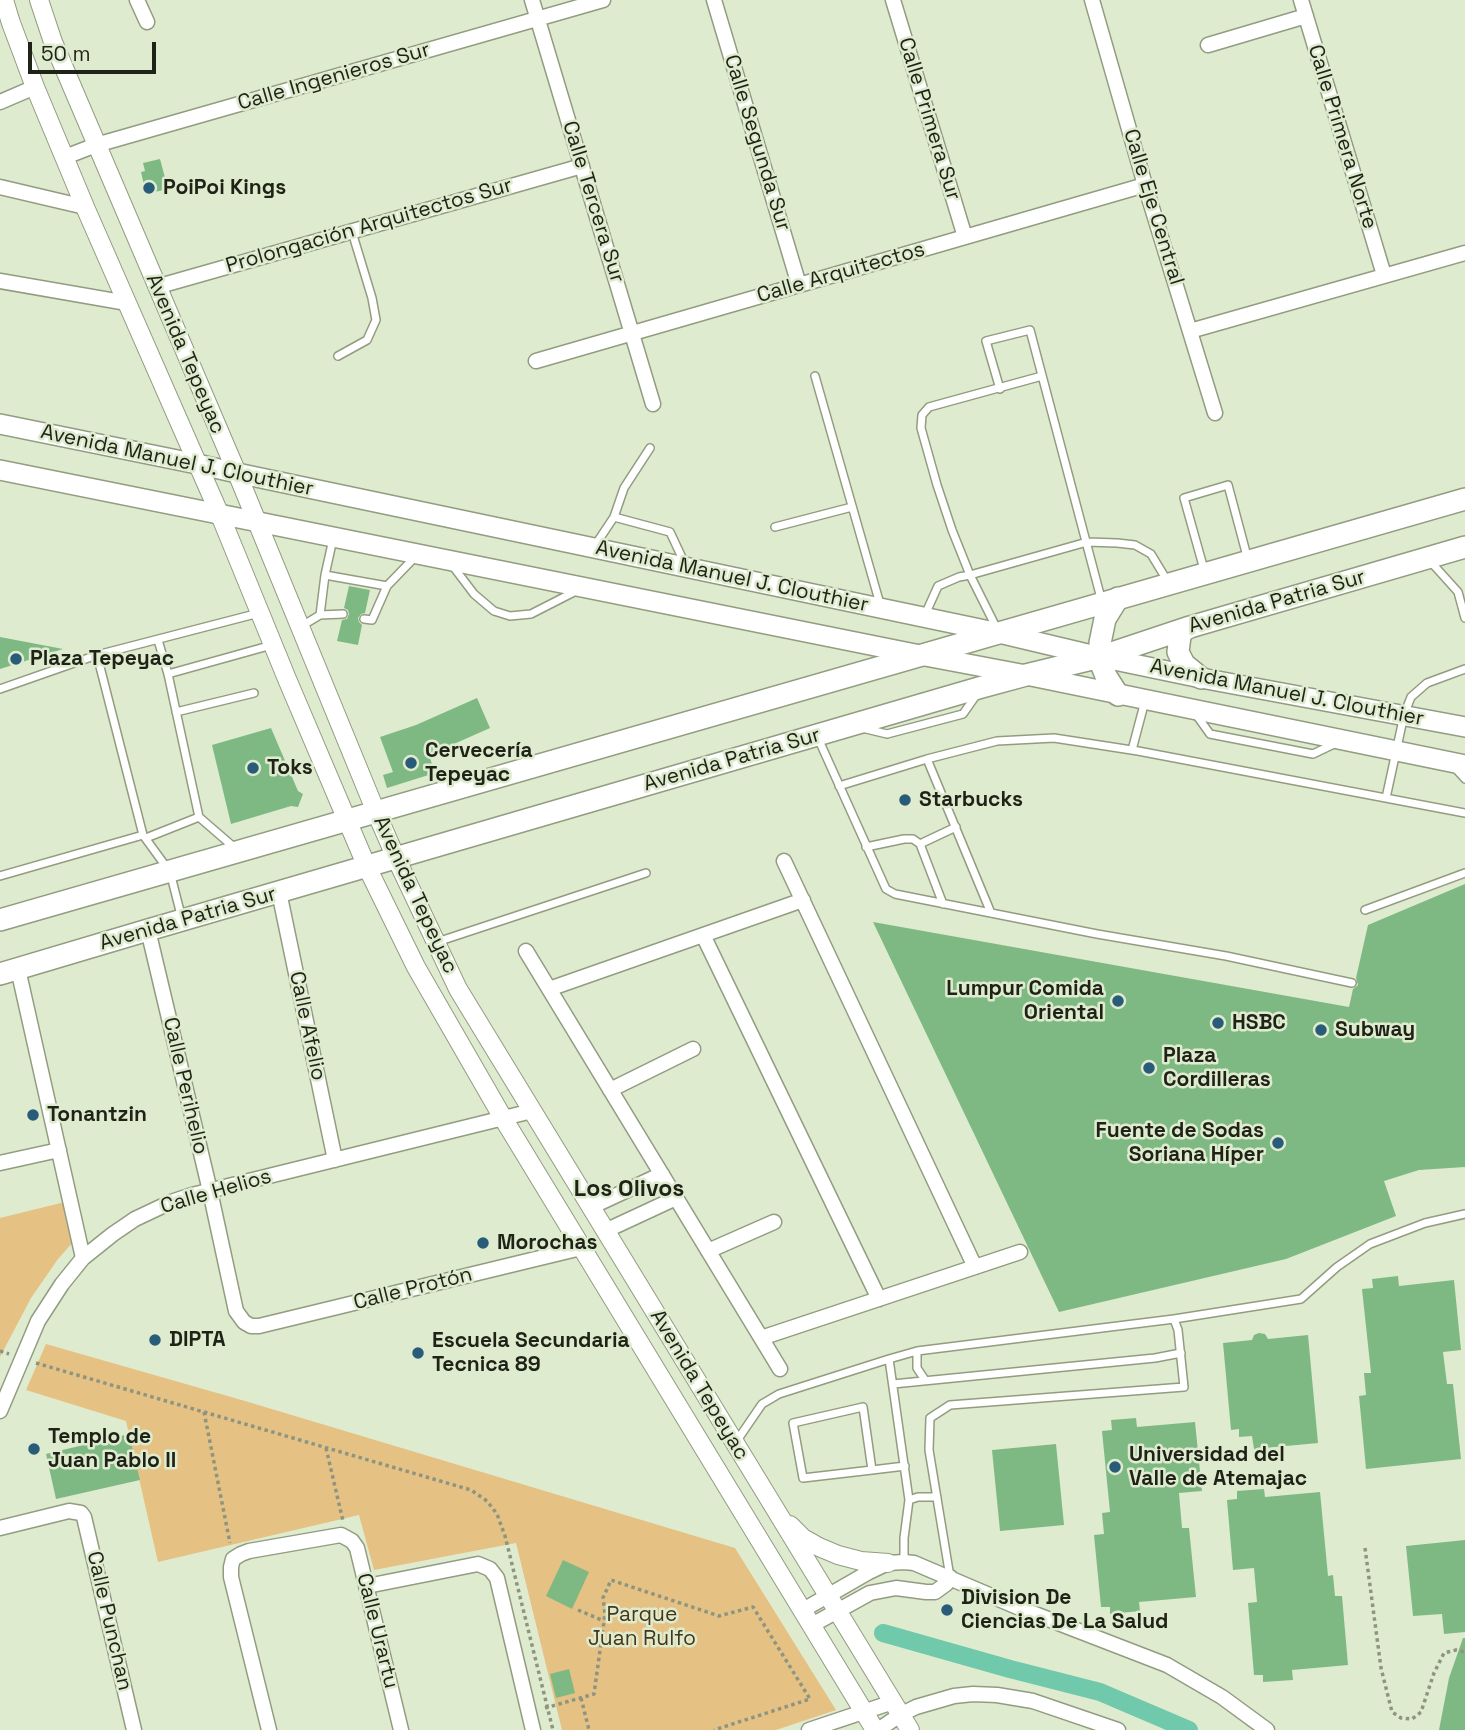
<!DOCTYPE html>
<meta charset="utf-8">
<style>
body{margin:0}
#map{position:relative;width:1465px;height:1730px;overflow:hidden;background:#dfebce;font-family:"Space Grotesk",sans-serif}
canvas{display:block}
.scale{position:absolute;left:28px;top:42px;width:128px;height:32px;box-sizing:border-box;border:4px solid #1e2217;border-top:0;padding-left:9px;font-size:21px;line-height:24px;white-space:nowrap;color:#1e2217;-webkit-text-stroke:5px #dfebce;paint-order:stroke}
</style>
<div id="map">
<canvas width="1465" height="1730"></canvas>
<div class="scale">50 m</div>
</div>
<script>
const g = document.querySelector('canvas').getContext('2d');
g.lineJoin = 'round';
function fillPath(path, color) { g.fillStyle = color; g.fill(path, 'evenodd'); }
const toPath = rows => new Path2D(rows.map(r => 'M' + r).join(''));
function trace(path, color, width, dash) { g.strokeStyle = color; g.lineWidth = width; g.lineCap = dash ? 'butt' : 'round'; g.setLineDash(dash || []); g.stroke(path); }
function write(font, color, halo, rows, align = 'center') {
  g.font = font + ' "Space Grotesk",sans-serif'; g.lineWidth = 5; g.setLineDash([]); g.textBaseline = 'middle'; g.strokeStyle = halo; g.fillStyle = color; for (const [text, x, y, turn = 0] of rows) {
    g.save(); g.translate(x, y); g.rotate((+turn || 0) * Math.PI / 180); g.textAlign = isNaN(turn) ? turn : align; if (halo) g.strokeText(text, 0, 0); g.fillText(text, 0, 0); g.restore();
  }
}
fillPath(toPath([
 [65,1202,74,1241,58,1259,31,1298,0,1357,0,1218],
 [46,1344,245,1401,735,1548,836,1710,776,1730,562,1730,516,1543,374,1570,359,1515,158,1562,126,1421,26,1390]
]), '#e5c184');
trace(toPath([
 [883,1633,1010,1669,1100,1692,1189,1730]
]), '#6fc9aa', 18);
fillPath(toPath([
 [160,159,168,189,146,194,141,172,145,171,143,163],
 [349,586,370,590,365,613,361,614,358,618,359,622,362,625,358,645,337,641,342,620,347,619,349,614,348,610,344,608],
 [0,637,63,649,0,669],
 [477,698,490,728,429,755,435,773,387,788,383,775,393,772,380,737,416,725],
 [271,728,298,791,303,794,298,807,291,806,231,824,212,745],
 [1465,884,1465,1167,1419,1170,1384,1181,1396,1216,1286,1259,1059,1312,873,922,1349,1007,1353,989,1358,985,1356,978,1368,925],
 [1398,1276,1399,1286,1454,1280,1461,1350,1443,1352,1447,1384,1453,1384,1461,1459,1366,1469,1359,1396,1366,1395,1364,1373,1371,1373,1362,1289,1373,1288,1372,1279],
 [1259,1333,1265,1334,1268,1339,1308,1335,1318,1443,1254,1449,1252,1436,1239,1437,1239,1429,1231,1430,1223,1343,1252,1340,1254,1335],
 [1136,1418,1137,1427,1195,1422,1202,1491,1179,1493,1182,1528,1189,1528,1196,1597,1139,1602,1140,1611,1110,1614,1110,1607,1101,1607,1094,1535,1104,1534,1102,1513,1110,1512,1102,1431,1112,1430,1111,1420],
 [129,1434,140,1480,56,1499,46,1454],
 [1056,1444,1064,1525,1000,1531,992,1450],
 [1264,1489,1265,1497,1320,1492,1328,1576,1333,1575,1335,1596,1342,1596,1348,1665,1292,1670,1293,1680,1263,1682,1263,1675,1254,1675,1248,1603,1257,1602,1254,1568,1233,1570,1227,1500,1237,1499,1237,1491],
 [1465,1540,1465,1632,1444,1634,1442,1614,1413,1616,1406,1546],
 [563,1560,589,1572,572,1609,546,1596],
 [1463,1638,1465,1638,1465,1730,1439,1730,1449,1678],
 [569,1669,575,1693,556,1698,550,1674]
]), '#7eb984');
const service = toPath([
 [338,356,367,340,376,320,372,298,352,232],
 [815,376,880,604],
 [1042,376,929,407,922,415,921,428,937,485,952,530,970,575,1087,542,1117,543,1135,545,1151,554,1168,582],
 [1000,389,986,341,1030,330,1102,602],
 [614,517,624,488,650,448],
 [775,527,852,507],
 [594,547,614,517,670,532,685,564],
 [1430,561,1458,592,1465,618],
 [452,565,474,594,494,611,510,616,531,614,578,590],
 [1205,573,1184,498,1228,485,1248,560],
 [325,575,387,586,416,556],
 [320,615,343,614],
 [924,617,938,586,959,577,970,575,997,629],
 [364,619,372,620,387,586],
 [300,627,320,615,325,575,333,539],
 [158,640,168,674,199,817,236,849],
 [97,655,143,835],
 [168,674,272,645],
 [0,689,97,655,259,613],
 [176,712,254,693],
 [1195,713,1210,734,1313,754,1336,743],
 [862,728,887,734,963,714,977,694],
 [817,736,886,889,895,894,1097,934,1226,956,1352,983],
 [1132,750,1145,701],
 [927,759,991,913],
 [1455,768,1465,779],
 [839,786,927,759,997,741,1054,738,1138,751,1465,813],
 [1386,798,1404,715,1411,697,1427,683,1465,669],
 [146,838,199,817],
 [920,844,956,827],
 [866,847,904,839,913,839,920,844,943,904],
 [0,876,143,835,170,872,182,919],
 [1365,910,1465,873],
 [437,942,646,873],
 [1174,1319,1301,1299,1337,1267,1370,1244,1425,1223,1465,1214],
 [917,1351,917,1368,925,1380],
 [893,1384,1155,1358,1181,1353],
 [736,1442,762,1404,779,1394,889,1359],
 [872,1470,863,1407,793,1423,803,1478,872,1470,905,1466],
 [909,1500,918,1497,937,1497],
 [904,1562,904,1538,909,1500,889,1359,917,1351,1174,1319,1178,1330,1184,1387,950,1405,930,1418,929,1450,950,1577]
]);
const minor = toPath([
 [137,0,147,22],
 [532,0,653,404],
 [714,0,799,285],
 [893,0,965,237],
 [1092,0,1145,185,1215,413],
 [1301,0,1384,275],
 [1208,45,1306,16],
 [0,102,35,87],
 [65,157,96,145,603,0],
 [0,187,85,207],
 [0,281,127,303],
 [156,287,582,166],
 [1190,331,1465,253],
 [536,361,1145,185],
 [784,861,975,1267],
 [279,892,335,1160],
 [148,930,210,1191,236,1311,244,1322,251,1326,259,1326,581,1248],
 [703,935,879,1299],
 [526,951,780,1369],
 [18,969,83,1258],
 [549,989,803,900],
 [610,1090,693,1049],
 [0,1163,59,1150],
 [591,1207,662,1174],
 [605,1231,676,1198],
 [708,1251,774,1222],
 [761,1338,1020,1252],
 [0,1411,38,1321,62,1284,83,1258,113,1234,135,1219,171,1202,192,1195,532,1111],
 [0,1528,69,1511,81,1513,84,1517,134,1730],
 [367,1586,478,1564,490,1569,497,1578,533,1730],
 [803,1610,869,1572,888,1563,904,1562,914,1563,1022,1609,1167,1665,1222,1697,1267,1730],
 [812,1625,870,1593,896,1588,926,1592,935,1592,946,1584,950,1577],
 [269,1730,231,1577,231,1567,233,1559,241,1554,249,1551,341,1535,352,1541,357,1548,401,1730],
 [809,1730,893,1702],
 [878,1730,900,1715,916,1707,954,1696,973,1694,997,1695,1033,1701,1118,1730]
]);
const tertiary = toPath([
 [4,0,11,23,35,87,85,207,220,515,287,679,367,867,416,967,503,1118,875,1730],
 [39,0,53,42,237,473,376,812,396,858,458,989,910,1730],
 [790,1525,803,1538,819,1547,838,1555,861,1561,888,1563]
]);
const secondary = toPath([
 [0,424,197,464,237,473,999,633,1100,657,1201,678,1465,727],
 [0,470,920,655,1026,675,1465,765]
]);
const primary = toPath([
 [1118,598,1105,619,1100,643,1102,666,1106,676,1118,695],
 [1190,627,1184,630,1180,636,1178,652,1184,664,1201,678],
 [0,920,1465,499],
 [0,974,148,930,982,687,1026,675,1100,657,1190,627,1465,547]
]);
trace(service, '#929c81', 10);
trace(minor, '#929c81', 17);
trace(tertiary, '#929c81', 20);
trace(secondary, '#929c81', 22);
trace(primary, '#929c81', 24);
trace(toPath([
 [0,1351,9,1354],
 [36,1363,471,1490,487,1501,497,1514,505,1536,553,1730],
 [204,1412,230,1543],
 [326,1448,343,1521],
 [1365,1548,1381,1668,1392,1712,1401,1718,1412,1719,1421,1712,1434,1673,1444,1653,1456,1650,1465,1652],
 [578,1610,604,1621],
 [581,1698,589,1730],
 [545,1708,594,1694,605,1614,603,1598,611,1580,719,1616,753,1607,810,1699,714,1730]
]), '#8d9580', 3.5, [3.5, 3.5]);
trace(service, '#fff', 7);
trace(minor, '#fff', 14);
trace(tertiary, '#fff', 18);
trace(secondary, '#fff', 19);
trace(primary, '#fff', 21);
for (const [x, y, r, color] of [
 [149,188,7,"#295c78"],
 [16,659,7,"#295c78"],
 [411,763,7,"#295c78"],
 [253,768,7,"#295c78"],
 [905,800,7,"#295c78"],
 [1118,1001,7,"#295c78"],
 [1218,1023,7,"#295c78"],
 [1321,1030,7,"#295c78"],
 [1149,1068,7,"#295c78"],
 [33,1115,7,"#295c78"],
 [1278,1143,7,"#295c78"],
 [483,1243,7,"#295c78"],
 [155,1340,7,"#295c78"],
 [418,1353,7,"#295c78"],
 [34,1449,7,"#295c78"],
 [1115,1467,7,"#295c78"],
 [947,1610,7,"#295c78"]
]) { const dot = new Path2D(); dot.arc(x, y, r, 0, 2 * Math.PI); g.fillStyle = color; g.fill(dot); trace(dot, '#dfebce', 2.5); }
write('21px', '#1e2217', '#dfebce', [
 ["Calle Ingenieros Sur",334,77,-16],
 ["Calle Primera Sur",929,119,73],
 ["Calle Primera Norte",1342,137,73],
 ["Calle Segunda Sur",757,143,73],
 ["Calle Tercera Sur",593,202,73],
 ["Calle Eje Central",1153,207,73],
 ["Prolongación Arquitectos Sur",369,226,-16],
 ["Calle Arquitectos",841,273,-16],
 ["Avenida Tepeyac",185,354,67],
 ["Avenida Manuel J. Clouthier",177,461,12],
 ["Avenida Manuel J. Clouthier",732,577,12],
 ["Avenida Patria Sur",1277,602,-16],
 ["Avenida Manuel J. Clouthier",1287,693,11],
 ["Avenida Patria Sur",732,760,-16],
 ["Avenida Tepeyac",415,895,65],
 ["Avenida Patria Sur",188,919,-16],
 ["Calle Afelio",307,1026,78],
 ["Calle Perihelio",185,1086,77],
 ["Calle Helios",216,1192,-16],
 ["Calle Protón",413,1289,-14],
 ["Avenida Tepeyac",699,1385,59],
 ["Calle Punchan",109,1621,77],
 ["Calle Urartu",377,1631,76]
]);
write('bold 21px', '#1e2217', '#dfebce', [
 ["PoiPoi Kings",163,188],
 ["Plaza Tepeyac",30,659],
 ["Cervecería",425,751],
 ["Tepeyac",425,775],
 ["Toks",267,768],
 ["Starbucks",919,800],
 ["Lumpur Comida",1104,989,"right"],
 ["Oriental",1104,1013,"right"],
 ["HSBC",1232,1023],
 ["Subway",1335,1030],
 ["Plaza",1163,1056],
 ["Cordilleras",1163,1080],
 ["Tonantzin",47,1115],
 ["Fuente de Sodas",1264,1131,"right"],
 ["Soriana Híper",1264,1155,"right"],
 ["Morochas",497,1243],
 ["DIPTA",169,1340],
 ["Escuela Secundaria",432,1341],
 ["Tecnica 89",432,1365],
 ["Templo de",48,1437],
 ["Juan Pablo II",48,1461],
 ["Universidad del",1129,1455],
 ["Valle de Atemajac",1129,1479],
 ["Division De",961,1598],
 ["Ciencias De La Salud",961,1622]
], 'left');
write('21px', '#473618', '#dfebce', [
 ["Parque",642,1615],
 ["Juan Rulfo",642,1639]
]);
write('bold 23px', '#1e2217', '#dfebce', [
 ["Los Olivos",629,1190]
]);
</script>
